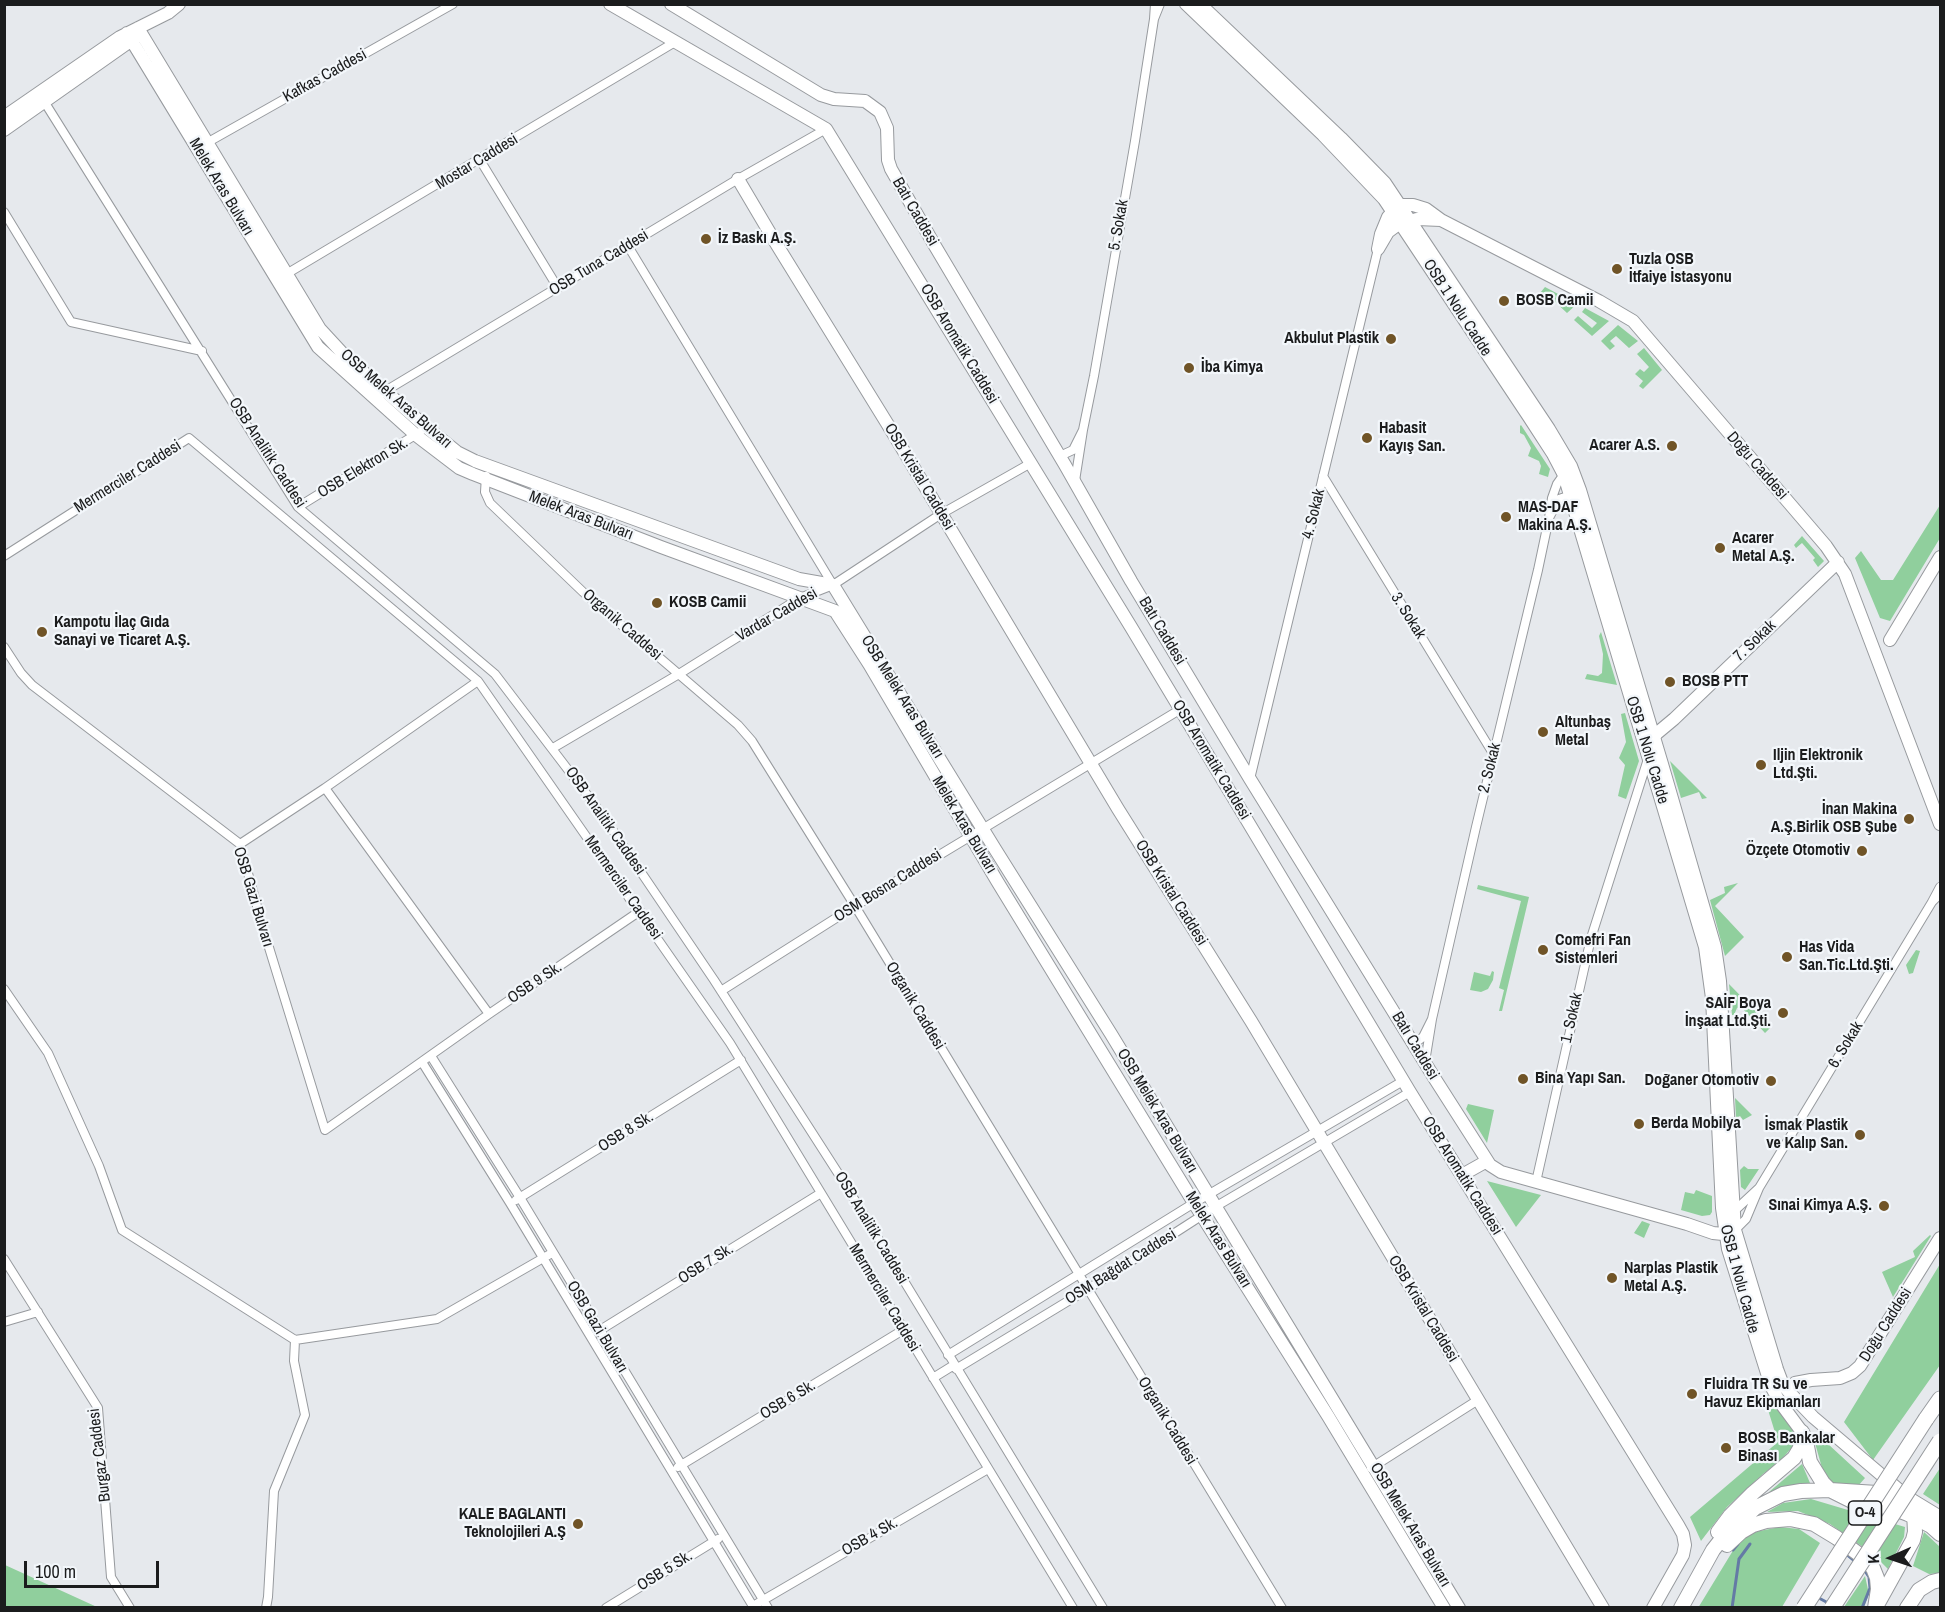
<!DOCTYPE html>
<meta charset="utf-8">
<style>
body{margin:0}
#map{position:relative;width:1945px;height:1612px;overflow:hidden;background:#e6e9ed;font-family:"Archivo Narrow",sans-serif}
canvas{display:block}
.frame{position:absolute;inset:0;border:6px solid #1b1c1d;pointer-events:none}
.north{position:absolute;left:1861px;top:1528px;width:60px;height:60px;-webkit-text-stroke:4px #f3f7fb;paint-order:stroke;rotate:267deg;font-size:16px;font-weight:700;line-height:24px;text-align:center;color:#1b1c1d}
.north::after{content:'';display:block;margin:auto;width:21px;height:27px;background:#1b1c1d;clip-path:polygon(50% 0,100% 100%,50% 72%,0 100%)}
.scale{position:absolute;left:24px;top:1561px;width:135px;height:27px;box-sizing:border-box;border:3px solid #1b1c1d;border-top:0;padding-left:8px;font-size:18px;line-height:21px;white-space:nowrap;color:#1b1c1d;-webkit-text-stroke:4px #f3f7fb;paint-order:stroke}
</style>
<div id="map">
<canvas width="1945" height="1612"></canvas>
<div class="frame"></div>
<div class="north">K</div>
<div class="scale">100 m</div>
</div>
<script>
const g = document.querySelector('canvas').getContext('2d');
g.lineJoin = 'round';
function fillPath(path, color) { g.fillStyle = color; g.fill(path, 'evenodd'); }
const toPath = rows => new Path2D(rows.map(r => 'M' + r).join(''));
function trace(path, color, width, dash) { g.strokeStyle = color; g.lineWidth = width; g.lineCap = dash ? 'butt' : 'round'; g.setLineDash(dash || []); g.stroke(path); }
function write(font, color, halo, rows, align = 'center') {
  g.font = font + ' "Archivo Narrow",sans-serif'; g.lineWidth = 4.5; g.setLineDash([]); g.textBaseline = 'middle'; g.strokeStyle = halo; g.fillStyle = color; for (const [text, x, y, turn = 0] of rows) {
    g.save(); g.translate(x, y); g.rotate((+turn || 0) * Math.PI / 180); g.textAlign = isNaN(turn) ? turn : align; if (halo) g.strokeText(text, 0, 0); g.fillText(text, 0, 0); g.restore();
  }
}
fillPath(toPath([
 [1545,287,1577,304,1567,313,1553,300,1551,301,1540,293],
 [1585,308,1609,321,1592,336,1574,320,1578,316,1592,328,1597,323,1582,312],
 [1618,325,1638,341,1629,348,1616,336,1610,341,1615,346,1610,350,1601,341],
 [1644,348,1662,370,1643,389,1639,386,1643,381,1635,374,1640,369,1644,372,1649,367,1637,354],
 [1521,425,1550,469,1548,477,1539,474,1541,466,1539,461,1528,456,1531,448,1524,435,1520,433,1520,426],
 [1940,505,1940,538,1890,621,1880,618,1855,558,1861,551,1881,580,1893,580],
 [1802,536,1824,561,1818,567,1813,560,1815,558,1802,543,1796,548,1794,545],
 [1601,632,1617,685,1585,679,1587,674,1598,676,1602,673,1603,654,1599,636],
 [1625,713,1639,761,1626,799,1618,796,1625,765,1619,758,1626,742,1621,714],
 [1670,761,1707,798,1702,799,1699,792,1681,798],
 [1738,883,1715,906,1744,937,1725,956,1710,900,1725,893,1724,887],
 [1478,885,1529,897,1502,1011,1499,1011,1504,990,1499,988,1521,901,1477,889],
 [1916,950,1920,951,1913,973,1909,974,1906,965],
 [1492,971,1494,972,1493,980,1488,989,1481,992,1470,990,1474,972,1490,976],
 [1729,984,1771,1027,1765,1033,1741,1007,1737,1008,1734,1015,1732,1015],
 [1735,1098,1752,1115,1743,1120,1740,1116,1736,1118],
 [1468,1104,1494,1110,1487,1143,1466,1109],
 [1744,1166,1748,1169,1759,1169,1745,1190,1741,1187,1740,1170],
 [1487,1181,1541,1195,1516,1227],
 [1696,1190,1712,1196,1712,1212,1710,1215,1702,1216,1681,1210,1685,1192,1694,1194],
 [1642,1221,1650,1224,1644,1238,1634,1233],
 [1930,1235,1931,1236,1893,1297,1882,1272,1915,1257,1913,1251],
 [1940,1264,1940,1365,1873,1460,1844,1422],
 [1768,1395,1794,1431,1794,1445,1781,1460,1763,1474,1727,1507,1701,1541,1690,1517,1778,1442,1764,1397],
 [1816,1433,1865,1478,1858,1486,1832,1484,1822,1468,1815,1443],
 [1802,1464,1810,1483,1769,1492],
 [1940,1468,1940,1505,1923,1494],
 [1811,1499,1905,1527,1904,1537,1888,1569,1873,1554,1830,1524,1798,1511,1767,1512,1783,1503],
 [1780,1527,1799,1529,1820,1543,1782,1607,1698,1608,1737,1544,1754,1532],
 [1924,1532,1940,1547,1940,1573,1929,1574,1913,1566],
 [4,1565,5,1565,97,1607,5,1607],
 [1865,1576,1869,1594,1864,1607,1844,1607]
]), '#90cf9d');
trace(toPath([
 [1733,1550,1738,1544],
 [1845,1553,1856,1562],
 [1817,1597,1830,1604],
 [1732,1608,1739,1559,1750,1544],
 [1862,1608,1870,1588,1869,1577,1863,1568]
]), '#647aa5', 3);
const street = toPath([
 [1155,4,1154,19,1160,4],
 [42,98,298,507,495,674,601,813,714,980,845,1184,1103,1608],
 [203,145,453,4],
 [480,160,558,288],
 [4,212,71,322,202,351],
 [628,246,833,585],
 [283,276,675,42],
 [382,393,738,179,826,129],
 [1083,430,1094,376,1135,141,1154,19],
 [1060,456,1073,450,1083,430,1075,481],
 [486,476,485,492,490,503,583,592,738,725,752,741,855,906,1282,1608],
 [1323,476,1494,755],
 [1569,476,1562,477,1557,484,1552,498,1549,518,1559,499,1571,495],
 [298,507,420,432],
 [4,556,189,438,478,681,730,1043,1073,1608],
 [4,647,21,673,32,685,240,844,263,928,325,1130,489,1014,640,911],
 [553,748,679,674,800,598,833,585,941,514,1031,463],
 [1250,779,1378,249],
 [325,788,489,1014],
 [240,844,325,788,478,681],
 [1940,887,1932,902,1940,894],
 [4,989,48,1053,99,1166,122,1230,295,1340,437,1319,552,1253],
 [721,991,855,906,1181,709],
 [1432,1019,1476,827,1538,570,1549,518],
 [1414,1044,1423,1037,1432,1019,1425,1062],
 [431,1056,519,1196,768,1608],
 [422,1062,510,1203,754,1608],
 [1536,1182,1591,938,1648,759],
 [1759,1188,1932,902],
 [516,1200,741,1060],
 [1731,1214,1759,1188,1746,1219,1734,1231],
 [4,1259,98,1408,111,1577,130,1608],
 [4,1322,38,1312],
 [597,1332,821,1193],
 [948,1355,1194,1203,1403,1081],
 [956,1369,1088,1289,1215,1207,1410,1092],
 [933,1378,954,1365],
 [678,1467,903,1330],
 [1371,1468,1478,1400],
 [753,1606,988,1469],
 [266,1608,268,1597,274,1491,305,1415,294,1361,295,1340],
 [606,1608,718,1539]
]);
const secondary = toPath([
 [610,4,826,129,1131,627,1410,1092,1678,1525,1683,1534,1685,1545,1683,1555,1653,1608],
 [671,4,821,95,834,99,865,101,880,112,887,128,888,160,891,169,935,246,1065,465,1131,581,1250,779,1435,1079,1490,1165,1501,1172,1687,1224,1713,1233,1723,1234,1731,1233],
 [1186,4,1323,135,1384,199,1529,417,1553,454,1564,475,1705,947,1712,998,1722,1208,1728,1249,1771,1386,1779,1401,1802,1432],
 [1200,4,1341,138,1385,183,1549,429,1571,466,1580,490,1662,764,1715,947,1720,981,1735,1230,1777,1369,1783,1385,1789,1392,1813,1417,1911,1500],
 [138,28,320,329,344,355,426,427,457,452,475,461,799,579,833,585,995,849,1111,1034,1459,1608],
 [127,33,318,347,417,436,459,468,473,474,661,547,835,611,869,664,997,881,1194,1203,1328,1416,1444,1608],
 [4,117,120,37,168,13,179,4],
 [4,130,136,37],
 [738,179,777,245,893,433,1118,809,1251,1021,1603,1608],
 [1404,205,1413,205,1426,209,1441,220,1417,219,1396,226,1388,232,1378,249,1381,234,1388,217,1397,208,1404,205],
 [1441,220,1599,301,1633,321,1826,546,1845,574,1940,824],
 [1890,640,1940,557],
 [1652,744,1656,734,1674,719,1838,562],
 [1462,1175,1487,1161],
 [1790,1393,1791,1387,1795,1383,1811,1380,1840,1378,1852,1373,1860,1366,1940,1238]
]);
const primary = toPath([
 [1802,1432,1806,1441,1810,1462,1823,1483,1830,1490,1854,1502,1892,1508,1908,1514,1931,1526,1940,1534],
 [1718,1532,1730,1516,1753,1493,1794,1458,1800,1448,1801,1435],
 [1727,1545,1741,1532,1753,1525,1766,1521,1790,1519,1814,1524,1837,1538,1864,1558,1873,1568,1877,1578,1878,1589,1875,1608],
 [1878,1603,1913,1540,1915,1532,1914,1512],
 [1681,1608,1713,1550,1724,1536,1755,1508,1783,1494,1801,1491,1830,1490,1877,1493,1897,1496,1912,1501,1940,1518],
 [1907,1608,1919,1590,1932,1582,1940,1580]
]);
const highway = toPath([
 [1926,1419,1940,1399]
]);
trace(street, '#979a9e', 10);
trace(secondary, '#979a9e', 14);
trace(primary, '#979a9e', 16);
trace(highway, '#979a9e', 17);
trace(street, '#fff', 8);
trace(secondary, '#fff', 12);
trace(primary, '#fff', 14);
trace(highway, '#fff', 15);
const highwayBridge = toPath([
 [1804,1608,1926,1419],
 [1832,1608,1940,1441]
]);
trace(highwayBridge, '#979a9e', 17, []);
trace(highwayBridge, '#fff', 15);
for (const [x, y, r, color] of [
 [706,239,6,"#705427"],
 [1617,269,6,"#705427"],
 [1504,301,6,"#705427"],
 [1391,339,6,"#705427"],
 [1189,368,6,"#705427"],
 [1367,438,6,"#705427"],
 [1672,446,6,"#705427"],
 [1506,517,6,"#705427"],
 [1720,548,6,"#705427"],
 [657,603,6,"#705427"],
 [42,632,6,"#705427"],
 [1670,682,6,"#705427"],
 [1543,732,6,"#705427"],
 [1761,765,6,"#705427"],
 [1909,819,6,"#705427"],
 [1862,851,6,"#705427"],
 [1543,950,6,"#705427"],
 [1787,957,6,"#705427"],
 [1783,1013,6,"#705427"],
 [1523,1079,6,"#705427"],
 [1771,1081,6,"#705427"],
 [1639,1124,6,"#705427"],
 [1860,1135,6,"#705427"],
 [1884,1206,6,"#705427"],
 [1612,1278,6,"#705427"],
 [1692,1394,6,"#705427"],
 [1726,1448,6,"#705427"],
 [578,1524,6,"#705427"]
]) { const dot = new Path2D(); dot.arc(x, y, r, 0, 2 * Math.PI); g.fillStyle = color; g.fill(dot); trace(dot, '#f3f7fb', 2); }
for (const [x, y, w] of [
 [1865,1513,33]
]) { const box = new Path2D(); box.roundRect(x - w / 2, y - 12, w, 24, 4.5); g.fillStyle = '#f3f7fb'; g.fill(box); trace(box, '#1b1c1d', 1.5); }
write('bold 15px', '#1b1c1d', null, [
 ["O-4",1865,1513]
]);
write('16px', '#1b1c1d', '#f3f7fb', [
 ["Kafkas Caddesi",325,76,-29],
 ["Mostar Caddesi",477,162,-31],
 ["Melek Aras Bulvarı",221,187,59],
 ["Batı Caddesi",915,212,60],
 ["5. Sokak",1119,225,-80],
 ["OSB Tuna Caddesi",599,263,-31],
 ["OSB 1 Nolu Cadde",1457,308,57],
 ["OSB Aromatik Caddesi",959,344,59],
 ["OSB Melek Aras Bulvarı",396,399,41],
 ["OSB Analitik Caddesi",267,453,57],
 ["Doğu Caddesi",1757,466,49],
 ["OSB Elektron Sk.",363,468,-31],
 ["Mermerciler Caddesi",128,477,-32],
 ["OSB Kristal Caddesi",919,477,59],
 ["4. Sokak",1314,514,-76],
 ["Melek Aras Bulvarı",581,516,21],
 ["Vardar Caddesi",777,615,-30],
 ["3. Sokak",1408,616,58],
 ["Organik Caddesi",622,625,41],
 ["Batı Caddesi",1162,631,59],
 ["7. Sokak",1755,641,-44],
 ["OSB Melek Aras Bulvarı",902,697,58],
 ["OSB 1 Nolu Cadde",1647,750,73],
 ["OSB Aromatik Caddesi",1211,760,59],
 ["2. Sokak",1490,768,-76],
 ["OSB Analitik Caddesi",605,821,55],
 ["Melek Aras Bulvarı",964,825,59],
 ["OSM Bosna Caddesi",888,886,-32],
 ["Mermerciler Caddesi",623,888,55],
 ["OSB Kristal Caddesi",1171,893,58],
 ["OSB Gazi Bulvarı",253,897,73],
 ["OSB 9 Sk.",535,983,-34],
 ["Organik Caddesi",915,1006,59],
 ["1. Sokak",1572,1018,-77],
 ["6. Sokak",1846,1045,-59],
 ["Batı Caddesi",1415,1046,59],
 ["OSB Melek Aras Bulvarı",1157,1111,59],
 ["OSB 8 Sk.",626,1132,-32],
 ["OSB Aromatik Caddesi",1462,1176,58],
 ["OSB Analitik Caddesi",871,1228,59],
 ["Melek Aras Bulvarı",1218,1240,58],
 ["OSB 7 Sk.",706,1264,-32],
 ["OSM Bağdat Caddesi",1121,1267,-32],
 ["OSB 1 Nolu Cadde",1739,1279,75],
 ["Mermerciler Caddesi",884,1298,59],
 ["OSB Kristal Caddesi",1423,1309,59],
 ["Doğu Caddesi",1886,1325,-58],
 ["OSB Gazi Bulvarı",597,1327,59],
 ["OSB 6 Sk.",788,1400,-31],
 ["Organik Caddesi",1167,1421,59],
 ["Burgaz Caddesi",100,1455,-97],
 ["OSB Melek Aras Bulvarı",1410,1525,59],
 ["OSB 4 Sk.",870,1537,-30],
 ["OSB 5 Sk.",665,1571,-32]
]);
write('bold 16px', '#1b1c1d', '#f3f7fb', [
 ["İz Baskı A.Ş.",718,239],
 ["Tuzla OSB",1629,260],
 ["İtfaiye İstasyonu",1629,278],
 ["BOSB Camii",1516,301],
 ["Akbulut Plastik",1379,339,"right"],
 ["İba Kimya",1201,368],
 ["Habasit",1379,429],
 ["Kayış San.",1379,447],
 ["Acarer A.S.",1660,446,"right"],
 ["MAS-DAF",1518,508],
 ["Makina A.Ş.",1518,526],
 ["Acarer",1732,539],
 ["Metal A.Ş.",1732,557],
 ["KOSB Camii",669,603],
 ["Kampotu İlaç Gıda",54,623],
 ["Sanayi ve Ticaret A.Ş.",54,641],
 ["BOSB PTT",1682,682],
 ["Altunbaş",1555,723],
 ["Metal",1555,741],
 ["Iljin Elektronik",1773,756],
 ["Ltd.Şti.",1773,774],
 ["İnan Makina",1897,810,"right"],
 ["A.Ş.Birlik OSB Şube",1897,828,"right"],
 ["Özçete Otomotiv",1850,851,"right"],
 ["Comefri Fan",1555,941],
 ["Sistemleri",1555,959],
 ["Has Vida",1799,948],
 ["San.Tic.Ltd.Şti.",1799,966],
 ["SAİF Boya",1771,1004,"right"],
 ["İnşaat Ltd.Şti.",1771,1022,"right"],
 ["Bina Yapı San.",1535,1079],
 ["Doğaner Otomotiv",1759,1081,"right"],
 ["Berda Mobilya",1651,1124],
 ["İsmak Plastik",1848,1126,"right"],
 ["ve Kalıp San.",1848,1144,"right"],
 ["Sınai Kimya A.Ş.",1872,1206,"right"],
 ["Narplas Plastik",1624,1269],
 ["Metal A.Ş.",1624,1287],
 ["Fluidra TR Su ve",1704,1385],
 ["Havuz Ekipmanları",1704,1403],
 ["BOSB Bankalar",1738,1439],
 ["Binası",1738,1457],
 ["KALE BAGLANTI",566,1515,"right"],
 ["Teknolojileri A.Ş",566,1533,"right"]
], 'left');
</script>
